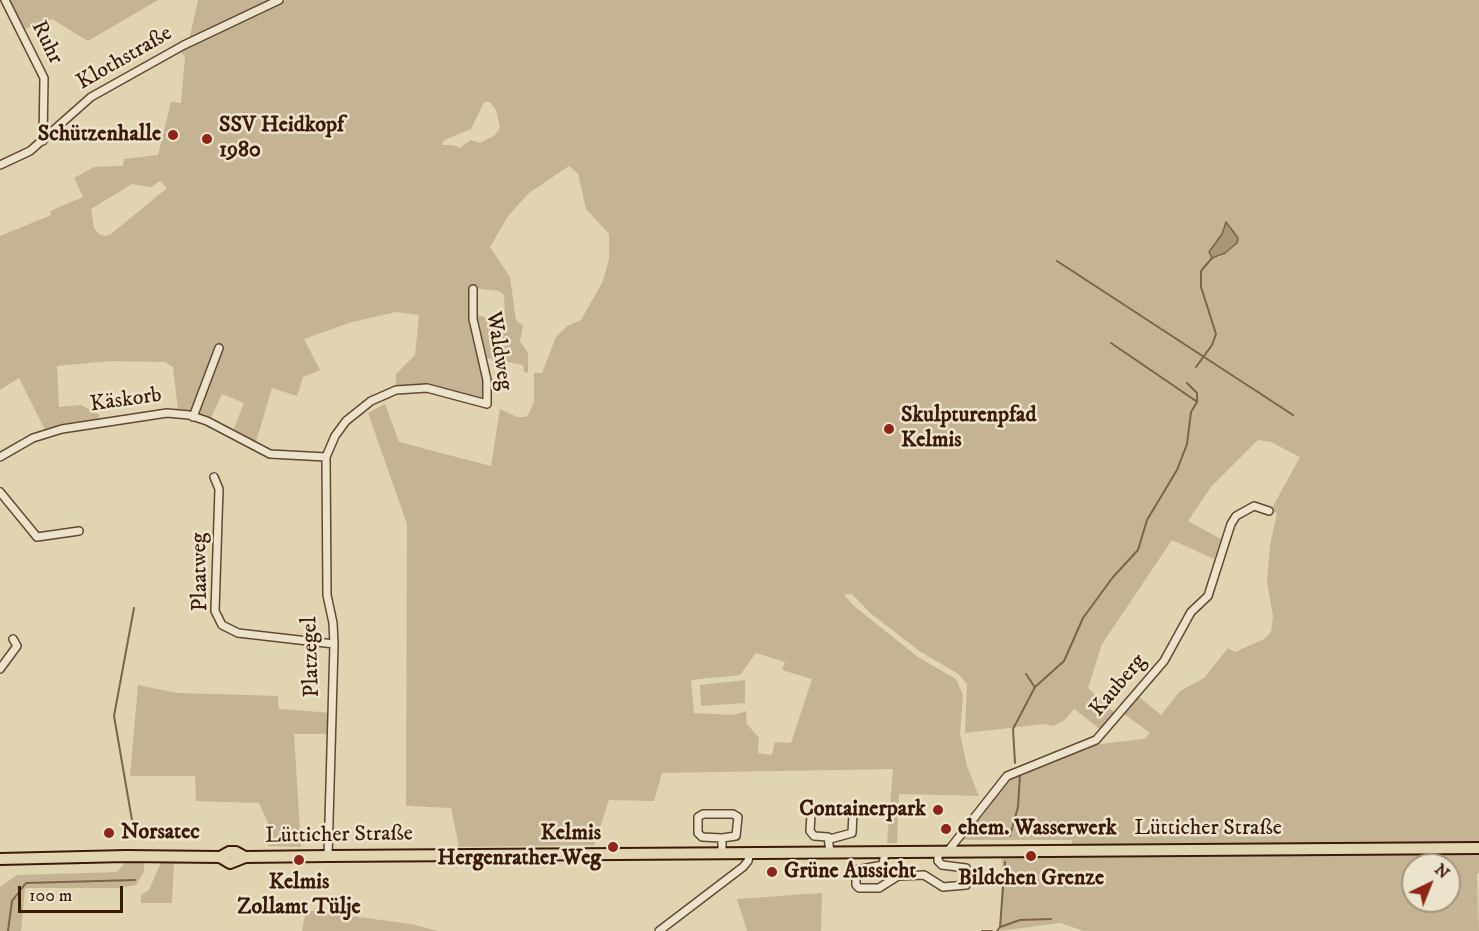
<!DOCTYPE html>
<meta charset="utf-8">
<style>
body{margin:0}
#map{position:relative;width:1479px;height:931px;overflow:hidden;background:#e1d4b0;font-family:"IM FELL DW Pica",serif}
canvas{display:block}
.north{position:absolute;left:1401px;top:853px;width:60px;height:60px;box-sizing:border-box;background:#ece3cc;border:2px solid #a6937e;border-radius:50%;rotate:43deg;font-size:16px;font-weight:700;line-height:24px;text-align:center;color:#3c1a0a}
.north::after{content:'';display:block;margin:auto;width:21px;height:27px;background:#8f2418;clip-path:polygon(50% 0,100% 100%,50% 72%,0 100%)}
.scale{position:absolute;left:18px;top:886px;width:105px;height:27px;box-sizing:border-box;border:3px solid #3c1a0a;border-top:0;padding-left:8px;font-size:18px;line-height:21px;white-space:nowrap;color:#3c1a0a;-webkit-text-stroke:4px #ece3cc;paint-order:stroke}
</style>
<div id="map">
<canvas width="1479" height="931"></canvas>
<div class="north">N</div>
<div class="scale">100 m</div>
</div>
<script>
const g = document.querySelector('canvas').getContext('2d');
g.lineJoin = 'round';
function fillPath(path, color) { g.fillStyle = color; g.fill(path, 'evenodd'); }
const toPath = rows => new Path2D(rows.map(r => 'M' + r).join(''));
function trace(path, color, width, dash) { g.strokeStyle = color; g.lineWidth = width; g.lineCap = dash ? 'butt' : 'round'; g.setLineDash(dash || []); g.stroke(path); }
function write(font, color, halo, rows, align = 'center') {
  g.font = font + ' "IM FELL DW Pica",serif'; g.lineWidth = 5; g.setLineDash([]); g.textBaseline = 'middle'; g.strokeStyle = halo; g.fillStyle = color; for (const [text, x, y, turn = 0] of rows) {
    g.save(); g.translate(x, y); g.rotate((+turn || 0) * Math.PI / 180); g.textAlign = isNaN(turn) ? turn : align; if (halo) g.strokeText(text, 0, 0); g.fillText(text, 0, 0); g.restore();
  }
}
fillPath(toPath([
 [5,0,158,0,88,41,52,19,20,31],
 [198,0,267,0,268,2,189,41],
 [286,0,1479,0,1479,873,1477,874,1479,931,1084,931,1060,923,1000,931,1002,856,1069,857,1072,840,963,840,1002,784,1018,772,1092,745,1144,739,1150,733,1124,714,1138,696,1161,715,1180,691,1204,678,1228,648,1235,652,1264,639,1271,632,1273,616,1267,582,1270,545,1277,513,1271,510,1300,457,1271,442,1258,440,1211,487,1188,521,1221,539,1214,559,1172,540,1102,644,1088,688,1115,713,1101,730,1074,709,1065,720,1053,726,1045,724,965,733,967,684,957,673,921,652,870,613,852,594,844,595,854,606,918,657,956,679,963,695,960,734,967,766,979,796,899,794,897,843,887,843,893,769,662,773,654,801,609,800,594,845,459,847,451,808,406,806,407,524,368,413,385,404,399,442,491,466,500,409,517,417,525,417,529,414,534,401,534,373,542,373,556,337,567,326,581,320,603,281,609,259,609,234,586,209,578,174,569,166,529,193,508,216,490,247,510,277,516,320,523,326,520,341,528,353,528,373,524,372,523,365,482,357,487,404,427,388,396,390,396,374,415,355,419,315,396,312,352,322,304,339,320,370,303,377,297,396,272,388,255,445,233,431,244,403,222,394,210,420,178,410,173,367,165,362,111,361,57,366,59,407,81,405,100,415,95,421,45,430,19,378,0,390,0,236,51,215,50,211,83,197,74,178,94,167,123,166,124,159,158,155,171,102,181,103,185,57,182,53,174,53],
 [484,102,490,102,496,110,500,127,495,135,480,143,471,140,460,148,453,145,442,145,444,140,471,129],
 [160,181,167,188,111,234,106,236,99,234,94,228,91,209,132,184,151,187],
 [1224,224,1235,235,1233,247,1219,257,1209,252,1222,234],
 [472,288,499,291,504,295,505,320,496,321,472,313],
 [756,653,785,662,782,670,812,679,791,743,775,742,772,755,758,753,759,738,747,724,746,711,733,715,694,713,691,680,740,675],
 [1413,865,1449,865,1449,901,1413,901],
 [745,680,745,703,701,706,700,685],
 [138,685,177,693,278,696,279,709,332,713,331,734,294,734,301,847,268,846,268,823,259,803,196,801,195,776,130,776],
 [144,861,144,872,136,885,119,888,25,888,21,931,0,931,0,887,17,875,117,872,126,862],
 [161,862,174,863,172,903,141,903,141,895,149,890],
 [822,893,821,931,747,931,737,899],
 [306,910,411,924,438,931,302,931]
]), '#c5b494');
const water = toPath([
 [1226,222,1238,238,1237,243,1225,253,1212,258,1209,252,1222,234,1226,222]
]);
fillPath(water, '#a99578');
trace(water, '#7d644c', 1.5);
trace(toPath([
 [1057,261,1293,415],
 [1111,343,1196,401],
 [1196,367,1212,345,1216,334,1201,287,1201,271,1212,258],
 [1026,674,1034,686],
 [1015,763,1013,729,1035,687,1064,661,1083,618,1113,577,1138,550,1147,520,1177,470,1187,444,1191,412,1197,402,1197,393,1187,383],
 [133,826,114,716,134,608],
 [1010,836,1018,807,1020,774],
 [1000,927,1005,862],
 [8,931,12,901,26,883,135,880],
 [982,931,992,931],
 [997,931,1000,927,1020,920,1051,919]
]), '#7d644c', 2);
const street = toPath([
 [5,0,44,78,43,141],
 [0,165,30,151,91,97,184,45,279,0],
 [193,417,219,348],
 [0,457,33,438,62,429,167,413,189,415,207,421,270,454,326,457],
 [214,477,219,489,215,611,222,625,238,633,334,644],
 [0,492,37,537,79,531],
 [0,669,17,646,13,639],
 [722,838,702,837,698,833,698,817,703,814,733,814,738,817,736,836,722,838,722,853],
 [830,839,852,833,853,814,850,812,815,812,811,815,810,831,814,836,828,837,830,852],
 [948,851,1007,776,1096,740,1164,661,1191,612,1208,596,1231,524,1236,516,1254,506,1269,511],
 [885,852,883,865,856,870,856,885,859,888,879,888,898,876,924,875,943,887,966,885,966,868,942,865,938,861,938,852],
 [328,856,334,644,333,623,327,595,326,457,335,436,346,421,371,401,396,390,427,388,487,404,487,380,473,319,473,289],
 [659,931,743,867,748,861,750,852]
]);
const primary = toPath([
 [220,857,230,863,245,857,328,856,1479,848],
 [0,859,126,856,220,857,229,852,236,852,245,857]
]);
trace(street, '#654834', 10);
trace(primary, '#3c1a0a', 14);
trace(street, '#ece3cc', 7);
trace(primary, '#e1d4b0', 10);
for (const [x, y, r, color] of [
 [173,135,6,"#8f2418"],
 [207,139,6,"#8f2418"],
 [889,429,6,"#8f2418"],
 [938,810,6,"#8f2418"],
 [946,829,6,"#8f2418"],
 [109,833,6,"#8f2418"],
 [613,847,6,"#8f2418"],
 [1031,856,6,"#8f2418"],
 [299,860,6,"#8f2418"],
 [772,872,6,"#8f2418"]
]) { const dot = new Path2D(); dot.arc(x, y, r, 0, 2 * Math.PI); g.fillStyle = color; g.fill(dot); trace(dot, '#ece3cc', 2); }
write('22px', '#3c1a0a', '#ece3cc', [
 ["Ruhr",46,43,64],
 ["Klothstraße",125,59,-30],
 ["Waldweg",498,351,81],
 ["Käskorb",126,401,-8],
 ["Plaatweg",201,572,-91],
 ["Platzegel",312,657,-92],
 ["Kauberg",1119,686,-50],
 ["Lütticher Straße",1208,829],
 ["Lütticher Straße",339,836,-1]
]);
write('bold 22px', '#3c1a0a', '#ece3cc', [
 ["SSV Heidkopf",219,126],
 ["1980",219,151],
 ["Schützenhalle",161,135,"right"],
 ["Skulpturenpfad",901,416],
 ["Kelmis",901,441],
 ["Containerpark",926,810,"right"],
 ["ehem. Wasserwerk",958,829],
 ["Norsatec",121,833],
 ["Kelmis",601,834,"right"],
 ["Hergenrather Weg",601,859,"right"],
 ["Grüne Aussicht",784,872],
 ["Bildchen Grenze",1031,879,"center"],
 ["Kelmis",299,883,"center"],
 ["Zollamt Tülje",299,908,"center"]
], 'left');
</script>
